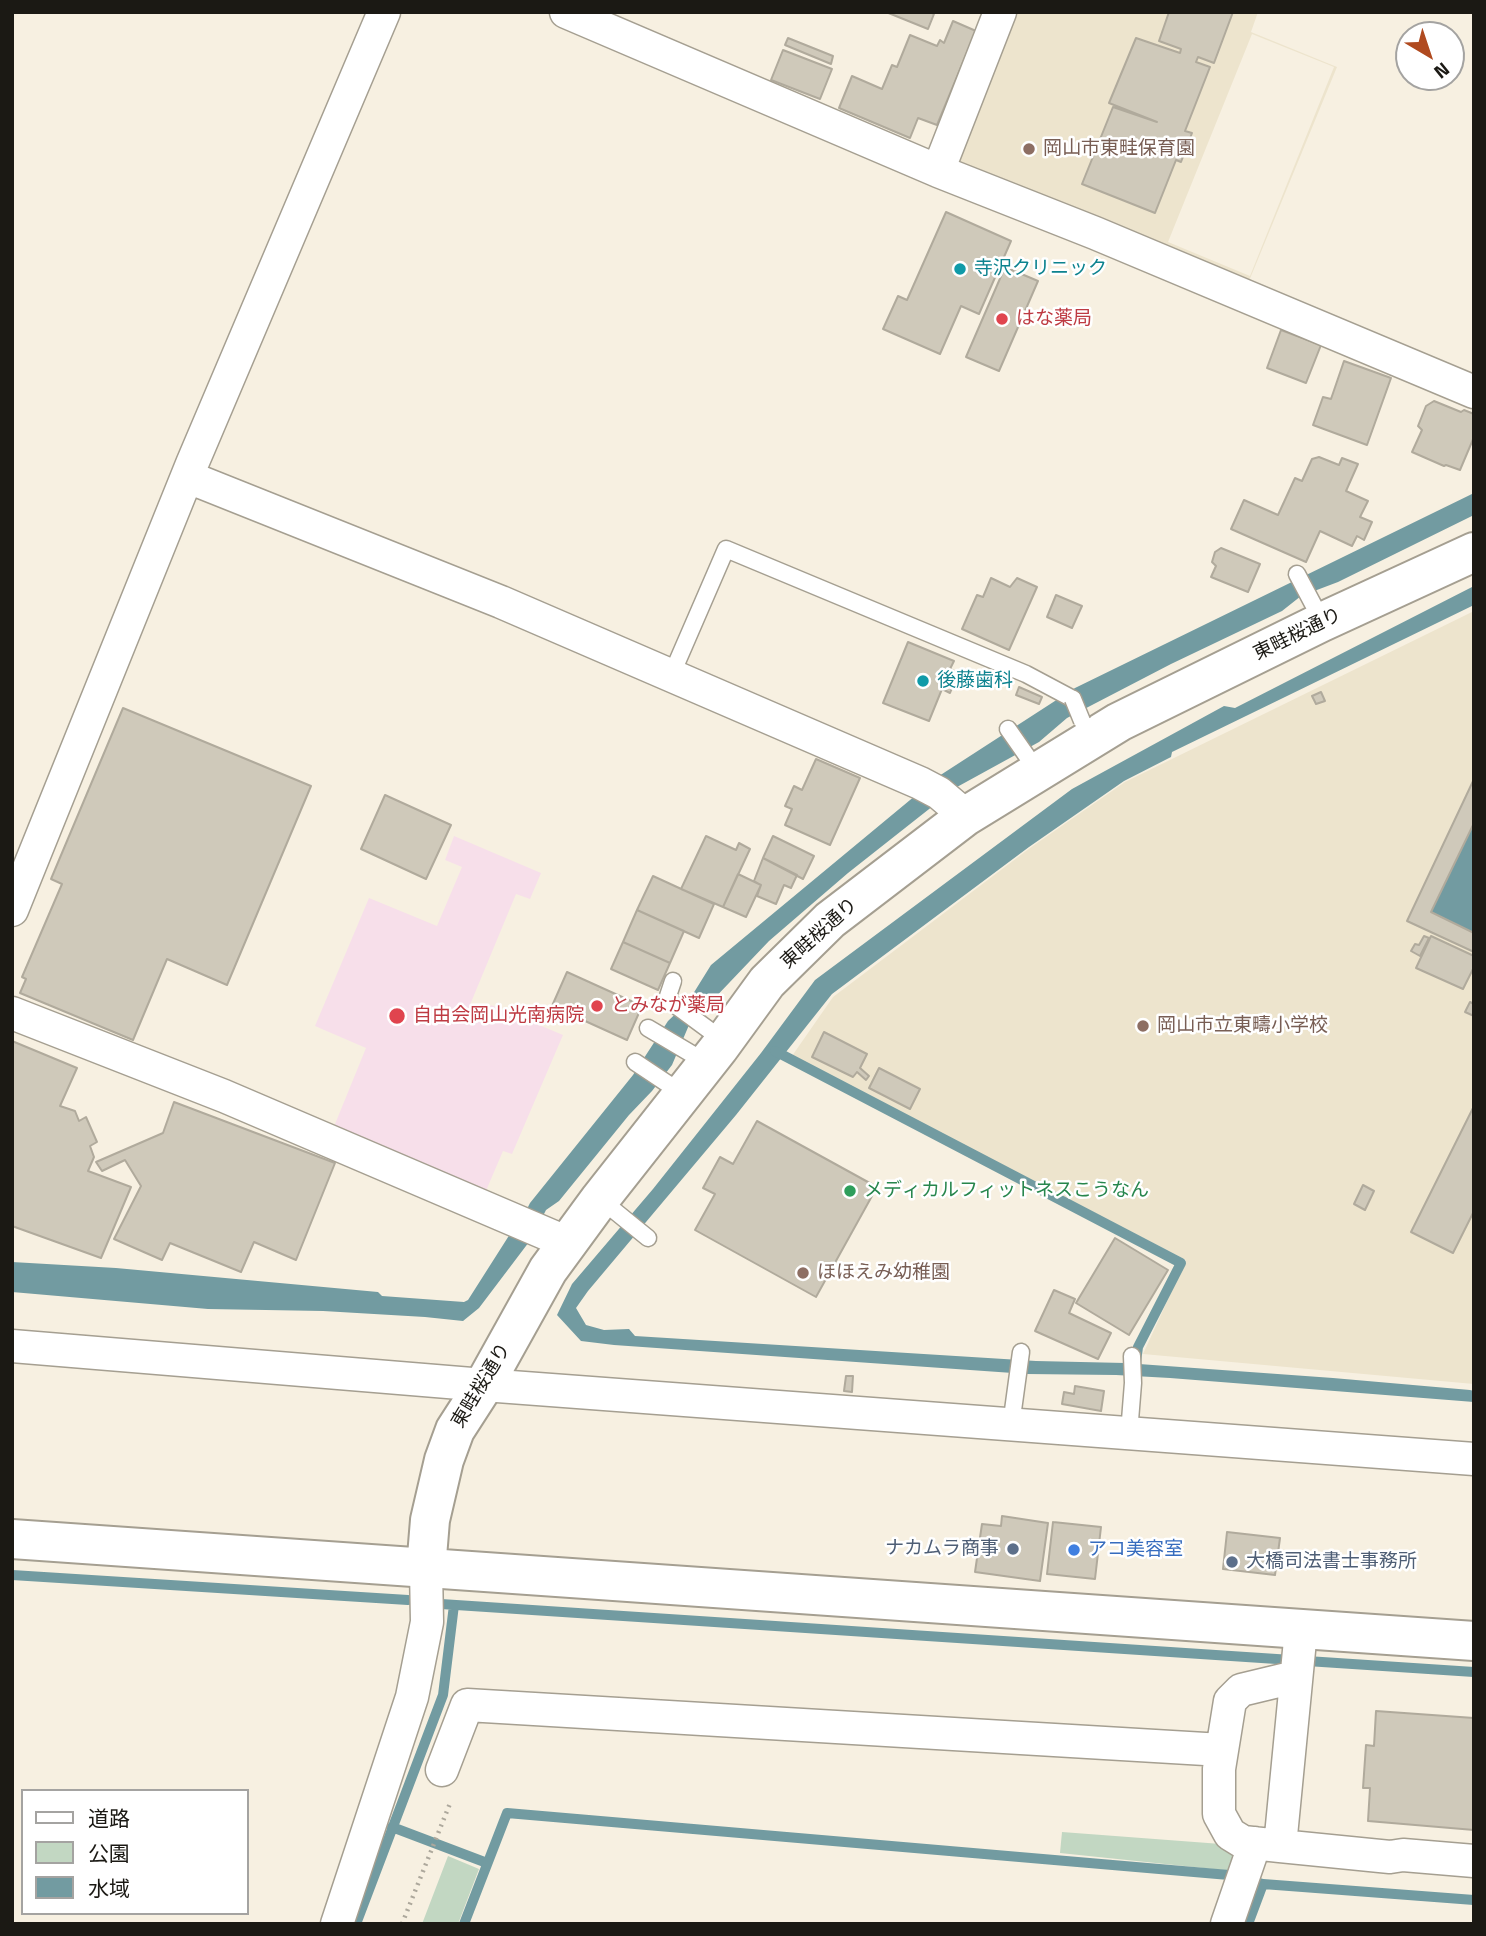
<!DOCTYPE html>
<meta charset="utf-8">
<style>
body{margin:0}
#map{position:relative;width:1486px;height:1936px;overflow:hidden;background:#f7f0e1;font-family:"Titillium Web","Noto Sans JP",sans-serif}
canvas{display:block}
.frame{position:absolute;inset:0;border:14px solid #1b1914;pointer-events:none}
.legend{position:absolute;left:21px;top:1789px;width:228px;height:126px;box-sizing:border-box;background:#fff;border:2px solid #a4a3a1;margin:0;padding:9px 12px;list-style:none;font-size:21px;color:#1b1914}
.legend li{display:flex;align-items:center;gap:14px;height:35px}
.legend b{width:35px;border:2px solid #a4a3a1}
.north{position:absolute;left:1395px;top:21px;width:70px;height:70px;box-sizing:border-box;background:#fff;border:2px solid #a4a3a1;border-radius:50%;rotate:141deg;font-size:19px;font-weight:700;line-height:28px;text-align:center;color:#1b1914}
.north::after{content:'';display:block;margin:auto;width:24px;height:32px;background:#b04a1f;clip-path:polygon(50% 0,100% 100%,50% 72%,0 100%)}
</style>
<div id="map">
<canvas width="1486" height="1936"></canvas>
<div class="frame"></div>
<ul class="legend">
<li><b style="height:9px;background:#fff"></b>道路</li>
<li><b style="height:19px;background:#c2d7c2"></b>公園</li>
<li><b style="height:19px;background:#729ba1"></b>水域</li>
</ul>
<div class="north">N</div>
</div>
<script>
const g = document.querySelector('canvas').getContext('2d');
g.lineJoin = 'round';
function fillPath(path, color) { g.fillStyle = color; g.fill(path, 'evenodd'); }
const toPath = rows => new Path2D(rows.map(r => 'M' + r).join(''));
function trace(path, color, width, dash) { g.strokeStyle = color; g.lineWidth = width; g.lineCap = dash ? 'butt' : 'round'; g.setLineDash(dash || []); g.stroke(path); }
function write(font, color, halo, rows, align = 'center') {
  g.font = font + ' "Titillium Web","Noto Sans JP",sans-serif'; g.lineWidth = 5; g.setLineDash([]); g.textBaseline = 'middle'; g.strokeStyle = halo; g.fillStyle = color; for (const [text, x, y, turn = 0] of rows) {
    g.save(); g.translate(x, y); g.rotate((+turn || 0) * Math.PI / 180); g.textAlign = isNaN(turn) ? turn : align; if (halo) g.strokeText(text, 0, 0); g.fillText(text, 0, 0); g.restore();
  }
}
fillPath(toPath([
 [1018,12,1169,12,1159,41,1181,49,1180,53,1136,38,1109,103,1157,122,1113,107,1082,184,1155,213,1176,160,1181,161,1192,134,1185,131,1210,68,1196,62,1198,57,1214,62,1233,12,1258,12,1251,32,1337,67,1249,281,957,164],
 [1252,34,1334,67,1250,276,1168,242],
 [1474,611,1474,1384,1143,1354,1186,1260,792,1056,833,997,1030,848,1125,782]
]), '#ede4cd');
fillPath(toPath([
 [454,836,541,873,530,899,516,894,467,1012,485,1020,491,1005,563,1035,512,1154,503,1151,485,1193,333,1129,366,1048,315,1026,369,898,437,926,462,867,445,860]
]), '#f7dfea');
fillPath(toPath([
 [1062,1832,1221,1844,1236,1856,1232,1871,1060,1853],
 [448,1856,479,1869,458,1924,422,1924]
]), '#c2d7c2');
fillPath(toPath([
 [1474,493,1474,515,1338,582,1301,596,1282,611,1171,664,1067,718,1039,742,957,787,848,873,769,941,689,1025,672,1065,652,1091,629,1115,559,1201,546,1210,532,1238,479,1308,463,1321,425,1317,323,1311,208,1309,12,1292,12,1262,116,1268,378,1292,382,1296,464,1302,468,1300,510,1234,517,1229,530,1203,633,1075,668,1021,688,1002,711,965,939,776,1075,688],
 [1474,586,1474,605,1172,752,1171,757,1124,781,1029,847,832,994,736,1115,588,1291,576,1308,586,1325,604,1330,629,1329,635,1336,1036,1361,1125,1363,1333,1378,1470,1390,1474,1391,1474,1402,1170,1378,1116,1375,1027,1374,614,1345,581,1341,557,1315,572,1284,653,1189,761,1053,815,980,1072,789,1224,706,1235,708],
 [1474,823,1474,933,1431,912]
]), '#729ba1');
trace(toPath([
 [775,1051,1181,1263,1138,1347,1136,1362],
 [12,1575,408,1600],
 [441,1604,1474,1672],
 [392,1827,487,1863],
 [356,1924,443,1695,454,1605],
 [464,1924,507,1813,1229,1875,1263,1884,1474,1900],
 [1248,1924,1263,1884]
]), '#729ba1', 10);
const building = toPath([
 [886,12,930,12,934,14,928,29,886,12],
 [1169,12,1233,12,1214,63,1198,57,1196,62,1210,67,1185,131,1192,133,1181,162,1176,160,1155,213,1082,184,1113,107,1157,122,1109,103,1136,38,1180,53,1181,49,1159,41,1169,12],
 [953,21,976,31,937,125,918,118,910,138,839,108,852,76,882,89,892,65,897,67,910,35,937,46,940,40,944,43,953,21],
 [788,38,833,56,831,64,785,45,788,38],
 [783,50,832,69,820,99,771,80,783,50],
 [946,212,1011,241,979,314,961,306,940,354,883,329,898,296,907,300,946,212],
 [1005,267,1038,281,999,371,966,357,1005,267],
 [1281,330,1321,345,1306,383,1267,368,1281,330],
 [1344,361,1391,378,1367,445,1313,425,1323,397,1331,399,1344,361],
 [1434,401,1461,412,1464,410,1474,414,1474,437,1460,470,1446,465,1444,466,1412,452,1422,430,1418,426,1426,406,1434,401],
 [1319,457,1339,465,1342,458,1358,464,1346,491,1368,501,1360,517,1372,522,1364,540,1357,536,1352,546,1320,531,1306,562,1231,529,1244,500,1278,515,1295,478,1302,481,1312,459,1319,457],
 [1221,548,1260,564,1248,592,1211,577,1216,566,1212,562,1215,552,1221,548],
 [991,578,1010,587,1017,578,1037,587,1009,650,962,629,977,595,983,597,991,578],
 [1056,595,1082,606,1072,628,1047,617,1056,595],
 [908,642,954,661,950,669,958,673,950,693,942,689,929,721,883,703,908,642],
 [1019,687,1042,697,1039,704,1016,695,1019,687],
 [1321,692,1325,701,1316,704,1312,696,1321,692],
 [123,708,311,786,227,985,167,959,133,1040,20,993,26,979,22,977,62,884,51,879,123,708],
 [816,759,860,778,830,845,785,825,792,809,785,806,794,786,802,790,816,759],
 [1474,779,1474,823,1431,912,1474,933,1474,952,1407,921,1474,779],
 [385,795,451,825,426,879,361,849,385,795],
 [706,836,736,850,739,843,750,849,723,907,681,889,706,836],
 [773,836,814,856,803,879,763,858,773,836],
 [763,858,797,875,791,888,784,885,776,904,757,896,761,885,754,881,763,858],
 [738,874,761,885,746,917,723,907,738,874],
 [653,876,714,904,699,938,637,910,653,876],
 [637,910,684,931,670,963,623,942,637,910],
 [1424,936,1429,938,1420,956,1411,951,1415,944,1419,945,1424,936],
 [1431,936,1474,956,1474,967,1463,989,1416,968,1431,936],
 [623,942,670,963,658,990,611,969,623,942],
 [567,972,642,1006,627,1040,552,1006,567,972],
 [1470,1002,1474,1004,1474,1016,1465,1012,1470,1002],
 [824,1032,867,1054,860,1068,869,1076,866,1080,857,1072,853,1077,812,1057,824,1032],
 [12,1041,77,1068,60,1106,75,1111,79,1121,86,1117,97,1142,90,1146,94,1157,88,1171,131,1187,101,1258,12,1226,12,1041],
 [879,1068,920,1089,910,1109,869,1088,879,1068],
 [174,1102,335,1163,296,1260,254,1242,241,1272,170,1243,162,1260,114,1239,141,1186,125,1160,102,1171,96,1162,163,1133,174,1102],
 [1474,1106,1474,1211,1453,1253,1411,1232,1474,1106],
 [757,1121,877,1187,816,1297,695,1230,715,1194,703,1188,720,1157,733,1164,757,1121],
 [1363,1185,1374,1191,1365,1210,1354,1204,1363,1185],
 [1115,1238,1168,1270,1129,1335,1076,1303,1115,1238],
 [1054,1290,1075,1299,1069,1313,1111,1333,1098,1359,1035,1331,1054,1290],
 [846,1376,853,1376,852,1392,844,1391,846,1376],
 [1075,1386,1104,1391,1101,1411,1062,1404,1064,1392,1074,1394,1075,1386],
 [1002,1516,1048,1523,1040,1581,975,1572,982,1524,1001,1526,1002,1516],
 [1053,1522,1101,1527,1095,1579,1047,1574,1053,1522],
 [1227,1532,1280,1538,1275,1575,1223,1569,1227,1532],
 [1376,1711,1474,1718,1474,1830,1368,1821,1370,1788,1363,1788,1366,1745,1374,1746,1376,1711]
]);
fillPath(building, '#cfc9ba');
trace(building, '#b0aa9c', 2);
const service = toPath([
 [1297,574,1322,621],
 [671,676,726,549,1026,674,1073,699],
 [1008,729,1038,772],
 [673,981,667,999,724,1041],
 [648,1028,707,1063],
 [635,1062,683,1094],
 [600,1199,648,1238],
 [1011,1425,1021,1352],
 [1129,1433,1133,1383,1132,1356]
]);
const minor = toPath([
 [566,12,938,171,1095,233,1474,392],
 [938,171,1000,12],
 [188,477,501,602,920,783,939,793,966,816],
 [12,910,192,464,384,12],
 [12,1013,224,1096,568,1243],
 [12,1346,484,1385,1474,1459],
 [1295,1677,1241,1690,1230,1701,1219,1769,1219,1814,1230,1834,1243,1842,1280,1846,1390,1857,1403,1855,1474,1861],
 [442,1770,467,1705,1222,1750],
 [1280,1846,1301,1630],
 [337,1924,412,1697,427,1622,426,1569],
 [1227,1924,1255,1843]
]);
const tertiary = toPath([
 [12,1539,1474,1641],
 [426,1569,430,1520,444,1460,455,1430,484,1385,548,1270,600,1199,719,1048,767,982,830,920,966,816,1119,722,1322,622,1474,552]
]);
trace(service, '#a59f91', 19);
trace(minor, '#a59f91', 35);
trace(tertiary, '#a59f91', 42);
trace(toPath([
 [402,1924,451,1801]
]), '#ada89c', 4.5, [2, 5]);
trace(service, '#fff', 16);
trace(minor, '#fff', 32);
trace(tertiary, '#fff', 38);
const serviceBridge = toPath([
 [1073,699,1082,721]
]);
trace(serviceBridge, '#a59f91', 19, []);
trace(serviceBridge, '#fff', 16);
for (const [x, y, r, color] of [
 [1029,149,7,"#8d6e63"],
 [960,269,7,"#0f9aa8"],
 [1002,319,7,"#e0444e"],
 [923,681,7,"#0f9aa8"],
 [597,1006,7,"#e0444e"],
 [397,1016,9,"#e0444e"],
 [1143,1026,7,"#8d6e63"],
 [850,1191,7,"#2e9e5b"],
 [803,1273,7,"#8d6e63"],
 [1013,1549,7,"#5c6f8a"],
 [1074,1550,7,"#3f7fe0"],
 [1232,1562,7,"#5c6f8a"]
]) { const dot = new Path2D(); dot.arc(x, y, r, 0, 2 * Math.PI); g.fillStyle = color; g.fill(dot); trace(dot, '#fff', 2.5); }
write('19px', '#785e54', '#fff', [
 ["岡山市東畦保育園",1043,149],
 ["岡山市立東疇小学校",1157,1026],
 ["ほほえみ幼稚園",817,1273]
], 'left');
write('19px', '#0d838f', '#fff', [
 ["寺沢クリニック",974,269],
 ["後藤歯科",937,681]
], 'left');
write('19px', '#be3a42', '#fff', [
 ["はな薬局",1016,319],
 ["とみなが薬局",611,1006],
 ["自由会岡山光南病院",413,1016]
], 'left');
write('19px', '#1b1914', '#fff', [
 ["東畦桜通り",1298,635,-26],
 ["東畦桜通り",820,934,-42],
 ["東畦桜通り",482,1386,-59]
]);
write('19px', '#27864d', '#fff', [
 ["メディカルフィットネスこうなん",864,1191]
], 'left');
write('19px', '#4e5e75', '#fff', [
 ["ナカムラ商事",999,1549],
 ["大橋司法書士事務所",1246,1562,"left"]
], 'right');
write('19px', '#366cbe', '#fff', [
 ["アコ美容室",1088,1550]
], 'left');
</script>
